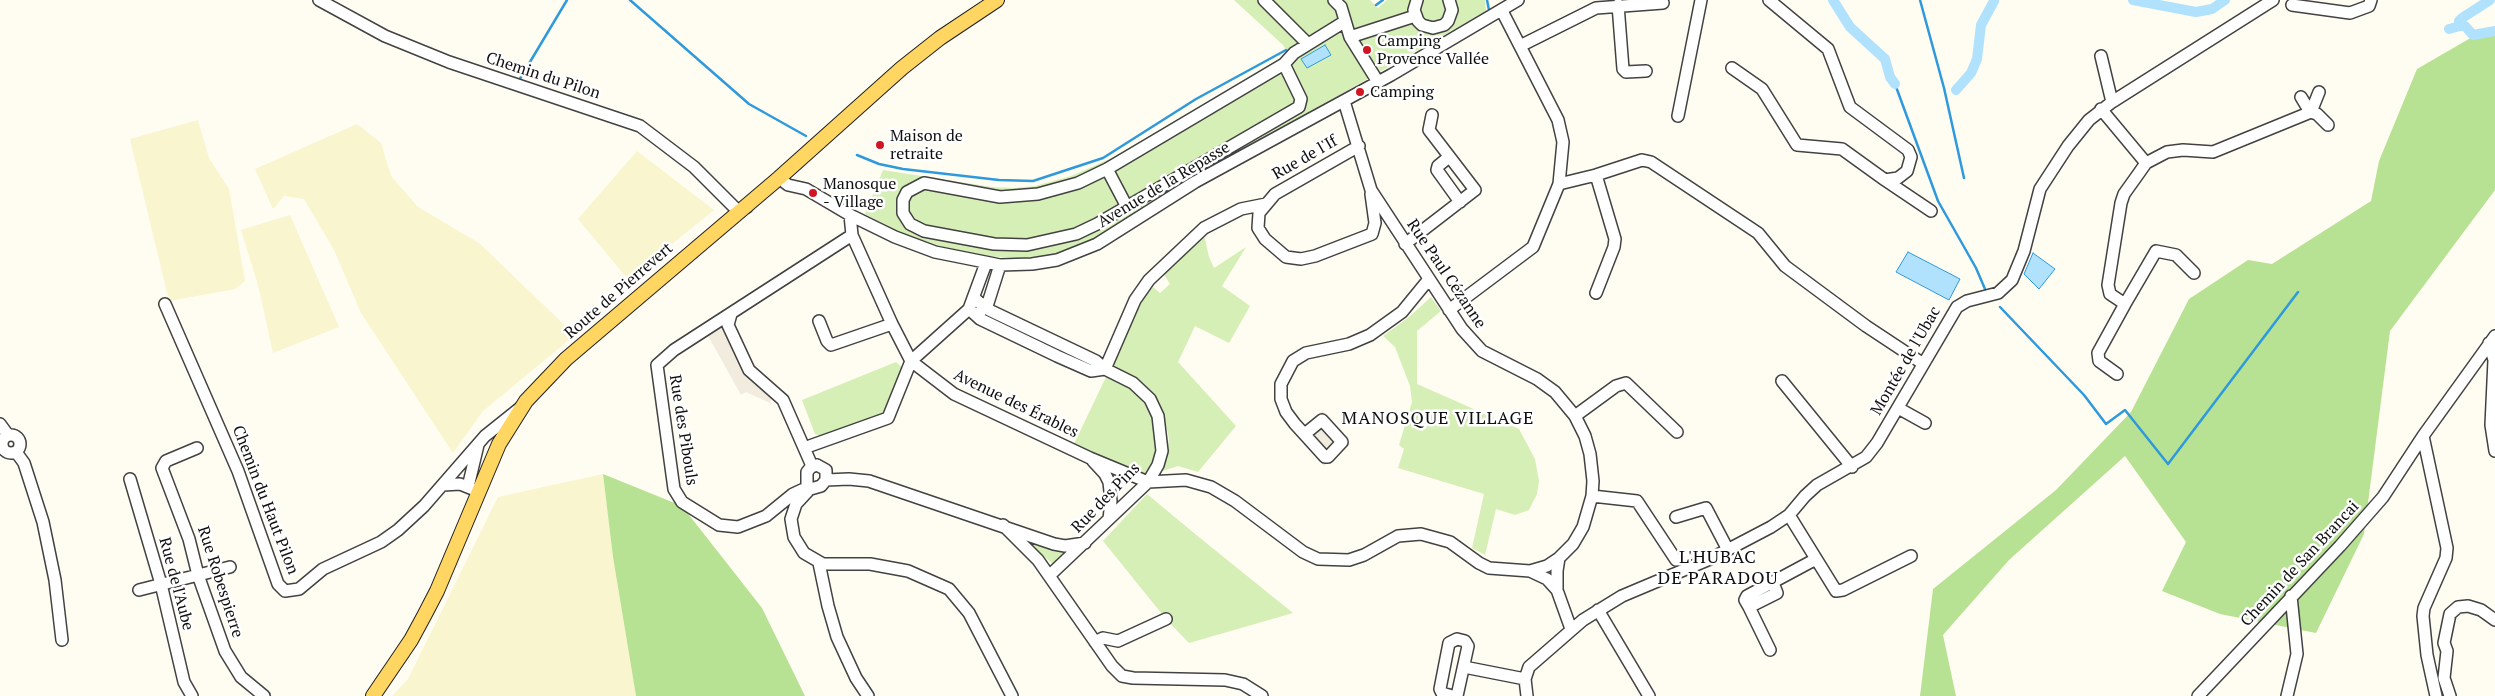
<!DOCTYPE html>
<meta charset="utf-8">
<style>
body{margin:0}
canvas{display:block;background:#fffcf2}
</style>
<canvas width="2495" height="696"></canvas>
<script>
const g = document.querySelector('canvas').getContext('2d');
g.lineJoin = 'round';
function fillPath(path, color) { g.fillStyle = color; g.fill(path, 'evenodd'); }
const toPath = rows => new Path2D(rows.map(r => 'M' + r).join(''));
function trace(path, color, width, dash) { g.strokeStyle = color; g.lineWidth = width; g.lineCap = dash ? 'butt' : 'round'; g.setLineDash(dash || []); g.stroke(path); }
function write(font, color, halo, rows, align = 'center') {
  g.font = font + ' "PT Serif",serif'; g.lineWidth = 5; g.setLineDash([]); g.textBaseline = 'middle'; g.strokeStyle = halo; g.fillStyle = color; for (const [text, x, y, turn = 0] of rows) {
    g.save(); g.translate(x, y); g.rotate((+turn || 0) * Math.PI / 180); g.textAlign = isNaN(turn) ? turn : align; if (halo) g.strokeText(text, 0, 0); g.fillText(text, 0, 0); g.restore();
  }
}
fillPath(toPath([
 [198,120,209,158,229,189,245,281,235,289,169,301,130,139],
 [357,124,381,143,391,176,418,207,479,243,575,335,483,411,453,453,361,313,334,250,304,199,284,196,273,209,255,169],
 [637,151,714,210,662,252,626,277,578,219],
 [290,215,339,327,273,353,258,285,241,230],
 [603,474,613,557,636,696,392,696,408,679,498,497]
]), '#f9f5ce');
fillPath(toPath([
 [1234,0,1370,0,1378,8,1387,0,1485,0,1486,11,1144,207,1113,229,1084,245,1051,255,1017,258,984,256,944,247,904,234,865,214,883,170,992,187,1015,188,1035,186,1071,176,1114,157,1284,56,1286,50,1283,45],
 [1204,235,1209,257,1214,268,1246,247,1222,286,1250,306,1229,343,1195,326,1178,362,1236,426,1198,472,1178,466,1163,471,1169,439,1163,410,1145,386,1112,366,1129,322,1141,301,1153,287,1160,293,1170,284,1163,273],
 [1431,297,1441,311,1417,331,1417,384,1519,429,1535,459,1539,481,1537,494,1529,510,1515,515,1496,509,1485,555,1472,548,1484,494,1398,468,1404,449,1399,445,1412,402,1410,386,1395,347,1383,336,1409,317],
 [896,362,905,370,885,414,821,436,815,434,802,400],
 [1106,377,1127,385,1142,400,1150,414,1156,430,1158,448,1153,468,1148,474,1142,476,1074,444],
 [1147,494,1200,538,1293,613,1189,643,1166,619,1103,541],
 [1033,543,1065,552,1066,555,1054,565,1031,545]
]), '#d5efb6');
fillPath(toPath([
 [2495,29,2495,190,2390,331,2364,534,2316,633,2220,614,2162,591,2186,542,2125,456,2009,560,1943,635,1956,696,1920,696,1933,589,2056,490,2131,412,2189,299,2248,260,2272,264,2371,201,2379,161,2417,69,2474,36],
 [603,474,682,506,762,608,805,696,636,696,613,557]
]), '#b8e293');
fillPath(toPath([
 [721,326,743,373,755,385,772,397,770,403,746,392,741,395,706,332],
 [1322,411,1350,444,1324,466,1296,434]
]), '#f2ecde');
const water = toPath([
 [1325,45,1331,55,1307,68,1301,59,1325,45],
 [1908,252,1960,279,1949,300,1896,272,1908,252],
 [2033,253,2055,269,2039,289,2024,274,2033,253]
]);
fillPath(water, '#b0e2fd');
trace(water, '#2e9add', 1);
trace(toPath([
 [630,0,749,104,806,136],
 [1487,0,1489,10],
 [1920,0,1944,88,1964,178],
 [1376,5,1383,0],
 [518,82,567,0],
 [1895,84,1938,201,1976,268,1985,289],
 [857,155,879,164,903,169,999,180,1033,181,1103,158,1196,99,1286,50],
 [2000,307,2084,395,2106,424,2125,410,2168,464,2298,292]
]), '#2e9add', 2.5);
trace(toPath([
 [1833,0,1850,27,1885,59,1890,77,1895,84],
 [2133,0,2196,12,2212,9,2225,0],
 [2490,0,2462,18,2459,21,2460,26,2465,26,2473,35,2495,31],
 [2449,29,2460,26],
 [1956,90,1971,73,1977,59,1981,25,1994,1]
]), '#b0e2fd', 10);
const minor = toPath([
 [319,0,385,36,449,62,640,126,694,167,738,211,747,207],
 [1264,0,1308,44],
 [1334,0,1341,7,1350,37,1378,82],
 [1417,0,1414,10,1418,21,1422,25,1433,28,1444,25,1448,21,1452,10,1449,0],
 [1618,5,1623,69,1626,72,1646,71],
 [2292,5,2350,13,2369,6,2371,0],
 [1502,11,1558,120,1563,142,1559,184],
 [1350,37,1415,16],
 [1520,46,1596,8,1663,3],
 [2101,56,2112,102],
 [1284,64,1301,99,1299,107,1097,224,1076,234,1027,245,994,244,924,231,910,224,903,213,903,200,907,192,924,183,1000,197,1038,194,1078,183,1107,169,1284,64,1294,53,1344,22],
 [1732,68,1762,89,1797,145,1842,149,1885,180,1898,178,1907,171,1911,157,1908,150,1850,107,1828,49,1769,0],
 [2301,97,2310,112,2317,114,2328,125],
 [1344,101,1371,190,1462,329,1482,351,1537,379,1555,392,1575,416,1585,436,1590,454,1593,481,1592,496,1583,527,1573,544,1559,558,1547,566,1530,571],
 [2101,109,2146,163],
 [1678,116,1701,0],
 [1359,146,1275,194,1259,213,1258,228,1265,239,1286,257,1301,259,1315,256,1372,234,1375,223,1371,194],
 [1449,157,1438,166,1437,170,1460,202],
 [1107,169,1127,207],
 [1596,175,1615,239,1614,247,1596,293],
 [779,178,788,185,806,189,850,215,895,237,935,252,1000,265,1032,264,1057,260,1097,244,1195,182,1391,75,1518,0],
 [1885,180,1931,211],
 [850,215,852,235,892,324,911,361,954,394,1090,458,1148,482,1186,480,1211,487,1235,501,1303,552,1318,559,1349,560,1364,555,1398,536,1421,534,1450,542,1479,563,1489,568,1530,571,1547,579,1557,590,1571,629],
 [1405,244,1475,190,1429,130,1432,115],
 [974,298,989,310,1096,361,1105,369,1133,383,1150,399,1158,416,1162,451,1158,465,1148,482,1050,575],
 [165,304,238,471,278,584,285,591,299,589,323,569,381,542,398,530,424,506,485,436,520,408],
 [2125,304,2156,251,2176,255,2194,273],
 [969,309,980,319,1057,356,1091,371,1105,369],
 [1449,310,1533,247,1559,184,1596,175,1642,160,1651,162,1758,233,1785,266,1866,326,1922,363],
 [980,312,988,303,1000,265],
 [731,314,728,325,749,370,783,400,812,466],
 [819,321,827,341,831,345,892,324],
 [2489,343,2494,360,2491,425,2495,451],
 [1105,369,1135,300,1149,280,1204,228,1241,209,1266,204],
 [2117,374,2099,361,2098,353,2125,304,2110,294,2108,285,2121,203,2124,194,2139,173,2146,163,2167,152,2183,150,2213,152,2311,112,2319,92],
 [1782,381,1852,467],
 [1898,408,1925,423],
 [1575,416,1616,386,1626,383,1677,432],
 [0,424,8,435],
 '2 444a9 9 0 1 1 18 0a9 9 0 1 1-18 0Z',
 [1306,436,1306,433,1322,420,1342,442,1328,457,1325,457,1306,436,1295,424,1286,412,1281,399,1281,384,1293,361,1306,353,1349,344,1370,335,1402,312,1429,279],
 [2423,436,2447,548,2446,558,2424,608,2423,616,2427,655,2436,696],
 [197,448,166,461,162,468,189,539,198,575,225,651,241,677,264,696],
 [804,448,888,418,911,361,969,309,986,263],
 [16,452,24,463,43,522,55,580,62,640],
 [1093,461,1105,474,1109,482,1111,501,1109,519],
 [817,465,826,470,826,480,821,486,807,490,807,472,811,467,817,465],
 [130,479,161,584,184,682,192,696],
 [826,480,849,479,869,481,1054,544,1065,546,1085,543],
 [443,485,460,484,475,490],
 [468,487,478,445],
 [806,488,793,494,766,516,738,527,719,525,682,502,674,489,657,365,674,350,852,235],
 [809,490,796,504,791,519,794,537,804,553,823,564,870,564,908,571,949,589,969,613,1012,696],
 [1592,496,1637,501,1676,560],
 [1789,515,1836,591,1843,590,1911,556],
 [1676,517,1706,508,1728,550],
 [1003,525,1038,560,1112,666,1122,676,1133,678,1225,680,1243,684,1262,696],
 [819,563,828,606,837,637,856,678,868,696],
 [1773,583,1777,593,1749,607,1745,600,1747,596,1816,559],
 [139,590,230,567],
 [1557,590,1557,571,1559,558],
 [1749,607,1770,650],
 [1598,610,1649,696],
 [1095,642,1103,638,1118,641,1166,619],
 [1464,667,1525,679],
 [1452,696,1442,693,1440,689,1449,643,1457,639,1465,641,1468,646,1457,696],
 [1527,696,1525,679,1529,667,1583,620,1622,596,1710,559,1771,527,1789,515,1805,496,1817,485,1866,457,1877,443,1957,307,1967,301,1998,293,2012,280,2024,251,2040,189,2068,146,2089,120,2112,102,2273,0],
 [2198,696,2340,546,2383,497,2423,436,2495,336],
 [2287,696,2297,654,2291,596],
 [2450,696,2444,678,2447,651,2444,643,2450,614,2458,607,2468,606,2481,610,2495,620]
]);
const major = toPath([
 [373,696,411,640,424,616,437,591,499,444,526,401,566,359,779,178,902,68,940,38,997,0]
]);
trace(minor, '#424242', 14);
trace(major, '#202020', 16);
trace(minor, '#fff', 11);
trace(major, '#ffd662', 14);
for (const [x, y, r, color] of [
 [1367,50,5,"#d11623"],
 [1360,92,5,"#d11623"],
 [880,145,5,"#d11623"],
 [813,193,5,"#d11623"]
]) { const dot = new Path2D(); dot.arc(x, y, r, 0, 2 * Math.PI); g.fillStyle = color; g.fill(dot); trace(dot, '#fff', 2); }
write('16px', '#0f0f0f', '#fff', [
 ["Camping",1377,41],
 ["Provence Vallée",1377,59],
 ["Camping",1370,92],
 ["Maison de",890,136],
 ["retraite",890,154],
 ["Manosque",823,184],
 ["- Village",823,202]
], 'left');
write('16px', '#0f0f0f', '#fff', [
 ["Chemin du Pilon",543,76,18],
 ["Rue de l'If",1305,158,-30],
 ["Avenue de la Repasse",1164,185,-31],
 ["Rue Paul Cézanne",1446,274,56],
 ["Route de Pierrevert",619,291,-41],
 ["Montée de l'Ubac",1906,361,-60],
 ["Avenue des Érables",1016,404,26],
 ["Rue des Pibouls",683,430,81],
 ["Rue des Pins",1106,498,-46],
 ["Chemin du Haut Pilon",265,500,69],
 ["Chemin de San Brancai",2300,564,-47],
 ["Rue Robespierre",220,582,72],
 ["Rue de l'Aube",176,584,75]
]);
g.letterSpacing = '1px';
write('18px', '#0f0f0f', '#fff', [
 ["MANOSQUE VILLAGE",1438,419],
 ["L'HUBAC",1718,558],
 ["DE PARADOU",1718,579]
]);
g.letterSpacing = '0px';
</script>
